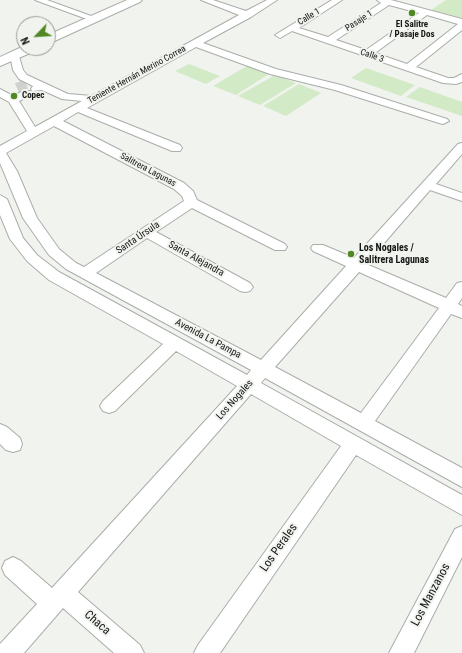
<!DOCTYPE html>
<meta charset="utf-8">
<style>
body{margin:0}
#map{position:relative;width:462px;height:653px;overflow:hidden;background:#f0f3ee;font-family:"Roboto Condensed",sans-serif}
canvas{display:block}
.north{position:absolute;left:16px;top:16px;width:40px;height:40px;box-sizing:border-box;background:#f0f3ee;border:1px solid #999b97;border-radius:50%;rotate:245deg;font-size:11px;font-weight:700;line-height:16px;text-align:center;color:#161715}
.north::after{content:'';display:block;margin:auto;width:14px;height:18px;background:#508924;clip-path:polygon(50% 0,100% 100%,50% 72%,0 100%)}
</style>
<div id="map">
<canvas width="462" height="653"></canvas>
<div class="north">N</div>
</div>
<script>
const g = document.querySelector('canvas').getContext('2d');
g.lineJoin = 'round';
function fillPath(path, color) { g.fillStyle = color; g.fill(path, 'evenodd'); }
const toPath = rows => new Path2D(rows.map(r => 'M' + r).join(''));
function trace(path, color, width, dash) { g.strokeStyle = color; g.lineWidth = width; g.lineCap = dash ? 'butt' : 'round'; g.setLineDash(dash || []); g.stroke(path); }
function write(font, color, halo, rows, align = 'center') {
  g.font = font + ' "Roboto Condensed",sans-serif'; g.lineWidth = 4; g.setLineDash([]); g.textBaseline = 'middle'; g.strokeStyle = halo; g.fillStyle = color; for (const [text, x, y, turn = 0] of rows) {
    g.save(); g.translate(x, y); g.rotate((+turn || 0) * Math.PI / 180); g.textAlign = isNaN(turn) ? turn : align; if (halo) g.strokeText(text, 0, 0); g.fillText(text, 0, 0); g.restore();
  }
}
fillPath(toPath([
 [446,0,462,0,462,18,431,10],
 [189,64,220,76,206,84,175,71],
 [247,66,269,74,236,95,213,86],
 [366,68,415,85,401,96,351,78],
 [275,75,296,83,260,105,238,96],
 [299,84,321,93,286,116,263,106],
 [420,87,462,102,462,116,406,97]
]), '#d3eac7');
trace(toPath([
 [17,88,26,84]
]), '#cfd2cd', 10, [10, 5]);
const minor = toPath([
 [35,0,47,0,91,16,90,18,84,18,35,0],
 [201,0,213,0,246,11,267,0,277,0,251,17,203,43,276,69,341,85,447,119,449,121,443,124,439,123,335,90,270,74,196,47,87,108,180,145,182,148,180,151,172,151,78,112,63,121,184,183,193,191,197,200,285,244,287,247,285,250,275,250,192,208,156,232,250,283,253,287,250,291,245,292,240,291,147,238,96,273,261,360,346,266,313,251,311,248,313,245,323,245,354,258,458,144,462,143,462,154,436,184,462,193,462,201,430,190,366,264,446,298,457,283,462,282,462,298,458,304,462,306,462,318,451,314,375,421,462,468,462,487,265,378,261,383,462,495,462,515,356,455,220,653,194,653,198,645,341,446,251,394,78,592,140,645,144,653,114,653,63,608,24,653,0,653,0,644,37,604,5,575,2,568,5,561,13,557,21,561,52,588,237,386,176,351,115,411,109,413,103,411,100,406,103,401,163,344,49,280,27,261,10,239,0,215,0,195,7,199,23,238,37,255,59,272,247,375,251,370,66,269,49,255,23,218,0,163,0,146,27,131,9,102,0,97,0,89,13,96,23,91,31,91,32,93,31,95,19,101,35,127,82,101,62,99,42,90,32,91,31,89,33,86,19,79,13,70,10,55,15,52,18,53,23,70,27,75,68,94,92,96,239,15,201,0],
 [54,126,174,189,182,196,184,201,84,267,76,263,59,249,37,218,17,171,6,153,54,126],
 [359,272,439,308,361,413,275,367,359,272],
 [332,0,342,0,299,28,328,37,381,3,377,0,391,0,462,19,462,30,416,67,448,78,454,78,462,74,462,82,456,84,443,83,292,31,280,38,275,35,332,0],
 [389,5,419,13,366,50,336,40,389,5],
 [427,15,458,24,407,64,375,53,427,15],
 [0,424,7,427,20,438,22,444,20,450,13,452,6,450,0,444,0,424],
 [462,526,462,557,414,653,389,653,455,529,462,526]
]);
const major = toPath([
 [127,0,142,0,140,2,48,44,48,35,127,0],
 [24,46,24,48,37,48,35,51,0,66,0,57,24,46]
]);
trace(minor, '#aaada9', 2);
trace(major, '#aaada9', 2);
fillPath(minor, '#fff');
fillPath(major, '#fff');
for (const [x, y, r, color] of [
 [412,13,4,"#508924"],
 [14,96,4,"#508924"],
 [351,254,4,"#508924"]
]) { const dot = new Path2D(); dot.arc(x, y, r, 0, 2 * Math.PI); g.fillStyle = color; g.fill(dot); trace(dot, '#f0f3ee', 1.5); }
write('9px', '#161715', '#f0f3ee', [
 ["Calle 1",309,17,-31],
 ["Pasaje 1",359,21,-33],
 ["Calle 3",372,56,19],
 ["Teniente Hernán Merino Correa",137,75,-29],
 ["Salitrera Lagunas",148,170,28]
]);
write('bold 9px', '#161715', '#f0f3ee', [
 ["El Salitre",412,25],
 ["/ Pasaje Dos",412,35],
 ["Copec",22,96,"left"]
]);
write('10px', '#161715', '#f0f3ee', [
 ["Santa Úrsula",138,238,-34],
 ["Santa Alejandra",196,259,29],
 ["Avenida La Pampa",208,339,28],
 ["Los Nogales",235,400,-48]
]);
write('bold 10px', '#161715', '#f0f3ee', [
 ["Los Nogales /",359,248],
 ["Salitrera Lagunas",359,260]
], 'left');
write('12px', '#161715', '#f0f3ee', [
 ["Los Perales",279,548,-55],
 ["Los Manzanos",431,595,-62],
 ["Chaca",97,623,41]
]);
</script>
